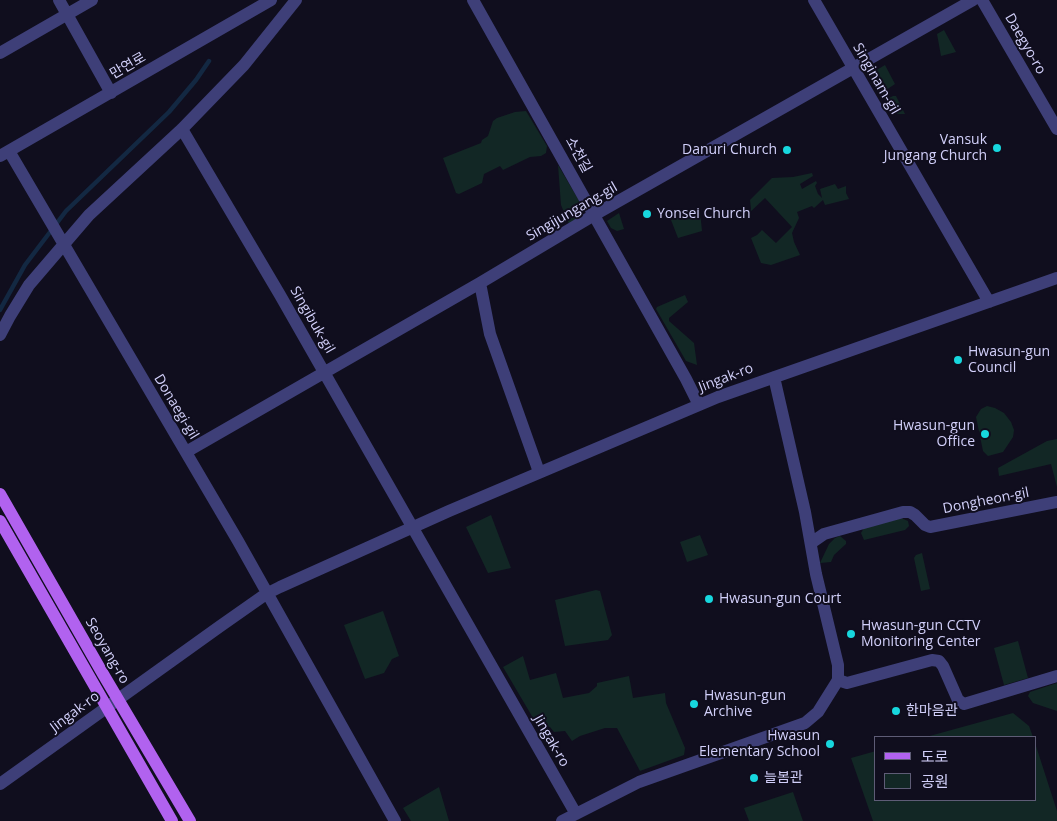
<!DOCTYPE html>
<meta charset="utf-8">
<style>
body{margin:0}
#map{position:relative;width:1057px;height:821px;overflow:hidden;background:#100e1e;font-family:"Open Sans","Noto Sans KR",sans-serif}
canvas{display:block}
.legend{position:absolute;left:874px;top:736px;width:162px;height:65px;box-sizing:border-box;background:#100e1e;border:1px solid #5e5c76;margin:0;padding:6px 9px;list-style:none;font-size:15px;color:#d2d0fa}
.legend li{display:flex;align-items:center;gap:10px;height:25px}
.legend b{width:25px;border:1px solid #5e5c76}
</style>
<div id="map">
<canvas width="1057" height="821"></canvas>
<ul class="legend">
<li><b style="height:6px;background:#b162ef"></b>도로</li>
<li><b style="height:14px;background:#122725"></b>공원</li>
</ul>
</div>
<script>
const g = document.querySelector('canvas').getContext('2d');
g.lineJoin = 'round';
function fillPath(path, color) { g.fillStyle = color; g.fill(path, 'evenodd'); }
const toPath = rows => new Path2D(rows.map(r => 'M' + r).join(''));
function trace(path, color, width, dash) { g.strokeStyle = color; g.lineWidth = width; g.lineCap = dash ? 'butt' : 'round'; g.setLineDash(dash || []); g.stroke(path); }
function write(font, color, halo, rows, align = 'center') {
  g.font = font + ' "Open Sans","Noto Sans KR",sans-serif'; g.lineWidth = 4; g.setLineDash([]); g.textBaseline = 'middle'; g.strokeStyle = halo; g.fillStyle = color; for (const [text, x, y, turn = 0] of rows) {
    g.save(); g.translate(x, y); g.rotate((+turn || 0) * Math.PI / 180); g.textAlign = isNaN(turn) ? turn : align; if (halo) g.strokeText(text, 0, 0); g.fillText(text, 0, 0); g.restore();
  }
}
fillPath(toPath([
 [944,30,956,52,941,56,937,34],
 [885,65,895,84,880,94,875,86,873,78,875,71],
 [893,96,896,96,905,114,892,114,886,104,887,99],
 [526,111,547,146,546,153,541,156,530,157,503,170,500,166,484,174,482,183,459,194,456,193,443,158,481,143,482,140,488,136,493,121,497,118,515,112],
 [558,165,581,204,578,218,569,224,561,205],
 [812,173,813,176,800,184,802,189,816,181,817,183,815,186,818,194,822,198,820,189,835,184,838,189,846,186,846,193,849,199,825,205,823,200,814,208,812,206,797,212,799,218,792,233,794,242,800,255,771,265,761,263,751,238,757,235,762,230,776,243,792,227,765,198,747,215,751,209,750,200,772,178,793,177],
 [700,211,702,231,678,238,671,220],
 [619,213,624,229,617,231,611,228,607,221],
 [685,295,688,302,669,318,669,321,694,343,697,365,686,361,656,309,657,307],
 [987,406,995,408,1004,413,1011,422,1014,430,1013,437,1003,452,988,456,983,451,976,417,981,409],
 [1057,439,1057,487,1051,464,999,476,998,468,1047,441],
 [491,515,511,568,488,573,466,527],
 [901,518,908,521,909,526,905,530,864,540,861,533,864,528],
 [700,535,708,555,687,562,680,542],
 [840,536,846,541,846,544,834,555,831,562,820,563,829,544,835,538],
 [922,553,930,589,921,591,914,558,916,555],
 [596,590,600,591,612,635,608,640,565,646,555,600],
 [383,611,399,656,392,659,384,673,365,679,344,625],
 [1018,641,1028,678,1004,685,994,648],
 [523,656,530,680,556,673,563,698,589,693,597,686,597,683,629,676,633,698,665,693,666,703,685,748,684,755,640,771,617,728,605,728,580,736,572,741,565,731,554,732,550,727,536,723,503,667],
 [1057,683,1057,711,1033,703,1028,696,1030,692],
 [1013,713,1029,726,1033,737,926,737],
 [1036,746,1057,811,1057,821,873,821,851,758,876,751,876,800,1036,800],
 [439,787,449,821,411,821,403,808],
 [793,792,803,821,749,821,744,808]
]), '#122725');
trace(toPath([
 [0,310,25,265,66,211,169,112,196,80,209,61]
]), '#132842', 4.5);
trace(toPath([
 [59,0,111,93],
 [473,0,686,379,699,405],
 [814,0,989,302],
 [982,0,1057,129],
 [0,53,92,0],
 [182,129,280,295,576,814],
 [9,151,238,541,395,821],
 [0,156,271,0],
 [480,283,490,334,539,472],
 [0,335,10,316,29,285,89,215,182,129,244,65,296,0],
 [774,377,805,512,816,574,838,665,838,680],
 [186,452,480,283,594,215,973,0],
 [811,543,824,534,903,512,910,512,915,515,925,525,930,527,1057,502],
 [0,784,219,627,266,594,280,587,449,511,718,397,1057,278],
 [562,821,639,782,805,723,818,712,838,680,847,683,932,660,939,661,943,666,958,700,964,704,1057,676]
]), '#3e3f78', 12);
trace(toPath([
 [0,494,103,674,190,821],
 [0,521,172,821]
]), '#b162ef', 12);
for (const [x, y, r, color] of [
 [997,148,5,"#17d7de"],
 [787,150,5,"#17d7de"],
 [647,214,5,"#17d7de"],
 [958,360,5,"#17d7de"],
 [985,434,5,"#17d7de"],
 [709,599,5,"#17d7de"],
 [851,634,5,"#17d7de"],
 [694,704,5,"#17d7de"],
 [896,711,5,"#17d7de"],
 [830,744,5,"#17d7de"],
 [754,778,5,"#17d7de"]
]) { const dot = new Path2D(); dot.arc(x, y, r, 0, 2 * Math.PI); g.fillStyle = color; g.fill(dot); trace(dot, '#100e1e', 2); }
write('14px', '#d2d0fa', '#100e1e', [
 ["Daegyo-ro",1025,44,60],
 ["만연로",128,66,-30],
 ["Singinam-gil",876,79,60],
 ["소천길",578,155,61],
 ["Singijungang-gil",572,212,-30],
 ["Singibuk-gil",312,320,60],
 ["Jingak-ro",726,378,-21],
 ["Donaegi-gil",176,407,59],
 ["Dongheon-gil",986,501,-11],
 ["Seoyang-ro",107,651,60],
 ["Jingak-ro",75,712,-37],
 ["Jingak-ro",551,741,60]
]);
write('14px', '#d2d0fa', '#100e1e', [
 ["Vansuk",987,140,"right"],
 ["Jungang Church",987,156,"right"],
 ["Danuri Church",777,150,"right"],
 ["Yonsei Church",657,214],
 ["Hwasun-gun",968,352],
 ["Council",968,368],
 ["Hwasun-gun",975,426,"right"],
 ["Office",975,442,"right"],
 ["Hwasun-gun Court",719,599],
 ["Hwasun-gun CCTV",861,626],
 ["Monitoring Center",861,642],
 ["Hwasun-gun",704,696],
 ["Archive",704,712],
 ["한마음관",906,711],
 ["Hwasun",820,736,"right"],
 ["Elementary School",820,752,"right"],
 ["늘봄관",764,778]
], 'left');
</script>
